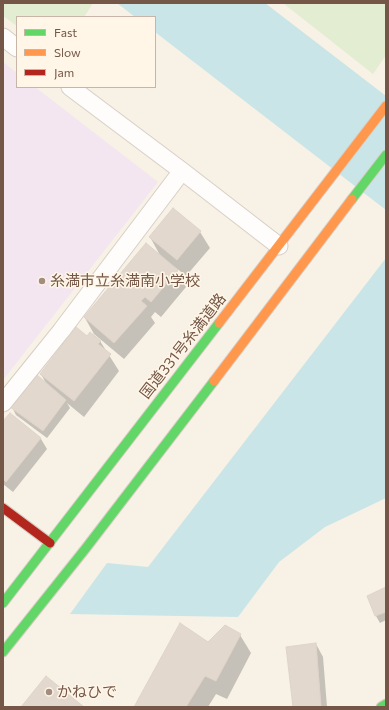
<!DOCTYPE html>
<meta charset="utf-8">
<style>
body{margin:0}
#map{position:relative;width:389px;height:710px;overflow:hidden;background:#f7f1e6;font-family:Commissioner,sans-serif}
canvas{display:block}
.frame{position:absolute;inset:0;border:4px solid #745747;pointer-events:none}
.legend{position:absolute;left:16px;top:16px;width:140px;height:72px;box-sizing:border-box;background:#fff6e7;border:1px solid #c7b6a7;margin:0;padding:5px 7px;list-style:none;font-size:12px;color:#745747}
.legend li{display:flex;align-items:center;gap:8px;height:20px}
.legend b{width:20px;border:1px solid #c7b6a7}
</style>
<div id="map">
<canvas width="389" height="710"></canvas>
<div class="frame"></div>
<ul class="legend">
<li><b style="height:5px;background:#63d668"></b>Fast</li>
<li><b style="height:5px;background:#ff974d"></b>Slow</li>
<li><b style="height:5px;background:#b3261e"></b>Jam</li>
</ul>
</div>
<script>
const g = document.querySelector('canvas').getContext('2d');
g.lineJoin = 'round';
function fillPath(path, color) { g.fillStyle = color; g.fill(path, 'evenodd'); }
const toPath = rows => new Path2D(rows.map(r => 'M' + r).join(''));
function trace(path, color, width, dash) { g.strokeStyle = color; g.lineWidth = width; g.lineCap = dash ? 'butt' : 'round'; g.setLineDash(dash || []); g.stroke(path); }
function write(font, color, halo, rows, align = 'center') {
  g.font = font + ' Commissioner,"Noto Sans JP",sans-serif'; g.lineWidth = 3; g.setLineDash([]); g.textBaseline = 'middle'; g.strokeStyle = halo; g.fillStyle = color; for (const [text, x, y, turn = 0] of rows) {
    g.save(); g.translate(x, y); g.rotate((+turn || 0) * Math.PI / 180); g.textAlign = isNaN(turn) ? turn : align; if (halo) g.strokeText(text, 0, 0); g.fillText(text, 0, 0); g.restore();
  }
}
fillPath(toPath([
 [3,62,17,73,17,87,35,87,158,182,3,380]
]), '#f3e6f0');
fillPath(toPath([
 [3,3,93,3,84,17,17,17,17,26,3,16],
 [283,3,386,3,386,55,373,74]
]), '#e2edd1');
fillPath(toPath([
 [117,3,265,3,386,96,386,210,155,32,155,17,135,17],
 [386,258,386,498,325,527,279,562,238,617,70,614,107,563,148,567]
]), '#c9e5e7');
fillPath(toPath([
 [173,209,200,232,210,248,186,276,175,267,186,287,161,317,155,312,151,317,155,323,124,359,94,334,85,318,161,257,150,237],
 [88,337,100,341,119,371,84,417,67,403,70,408,47,438,16,415,12,407,47,385,41,374],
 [10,414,41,439,47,449,13,492,3,484,3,423],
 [386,588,386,620,380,623,376,616],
 [240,635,251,653,227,699,216,694,208,707,135,707,208,643],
 [316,644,323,657,327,707,294,707]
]), '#0003');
const building = toPath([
 [173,208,201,231,177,260,149,237,173,208],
 [146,243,178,270,151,302,145,297,141,301,147,306,114,343,84,317,146,243],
 [76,327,87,336,90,332,101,341,98,344,111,354,74,401,40,374,76,327],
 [37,375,66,400,43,431,10,407,37,375],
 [10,413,41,438,6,482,3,479,3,421,10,413],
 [386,587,386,612,375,616,367,596,386,587],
 [180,623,208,642,225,625,241,634,216,681,205,676,186,707,134,707,180,623],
 [316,643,321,707,293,707,286,647,316,643],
 [46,676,84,707,21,707,46,676]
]);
fillPath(building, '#e3d8ce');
trace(building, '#dfd3c9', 1);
const street = toPath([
 [3,37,17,48],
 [70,87,182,171,279,246],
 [3,403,61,331,182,171]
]);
const fast = toPath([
 [352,199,386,155],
 [3,603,219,323],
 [3,652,86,548,214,381],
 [381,707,386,704]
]);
const slow = toPath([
 [219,323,386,106],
 [214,381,352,199]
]);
const jam = toPath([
 [3,508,50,543]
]);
trace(street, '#d8cec5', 19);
trace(fast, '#d7ccc3', 11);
trace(slow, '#d7ccc3', 11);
trace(jam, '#d7ccc3', 11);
trace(street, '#fefdfb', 17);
trace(fast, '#63d668', 9);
trace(slow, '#ff974d', 9);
trace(jam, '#b3261e', 9);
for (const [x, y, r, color] of [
 [42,281,4,"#a28d7f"],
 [49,692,4,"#a28d7f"]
]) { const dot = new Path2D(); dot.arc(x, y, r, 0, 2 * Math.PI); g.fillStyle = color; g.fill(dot); trace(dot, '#fff6e7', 1.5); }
write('15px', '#745747', '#fff6e7', [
 ["糸満市立糸満南小学校",50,281],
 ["かねひで",57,692]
], 'left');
write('15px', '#745747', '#fff6e7', [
 ["国道331号糸満道路",183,346,-52]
]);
</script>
